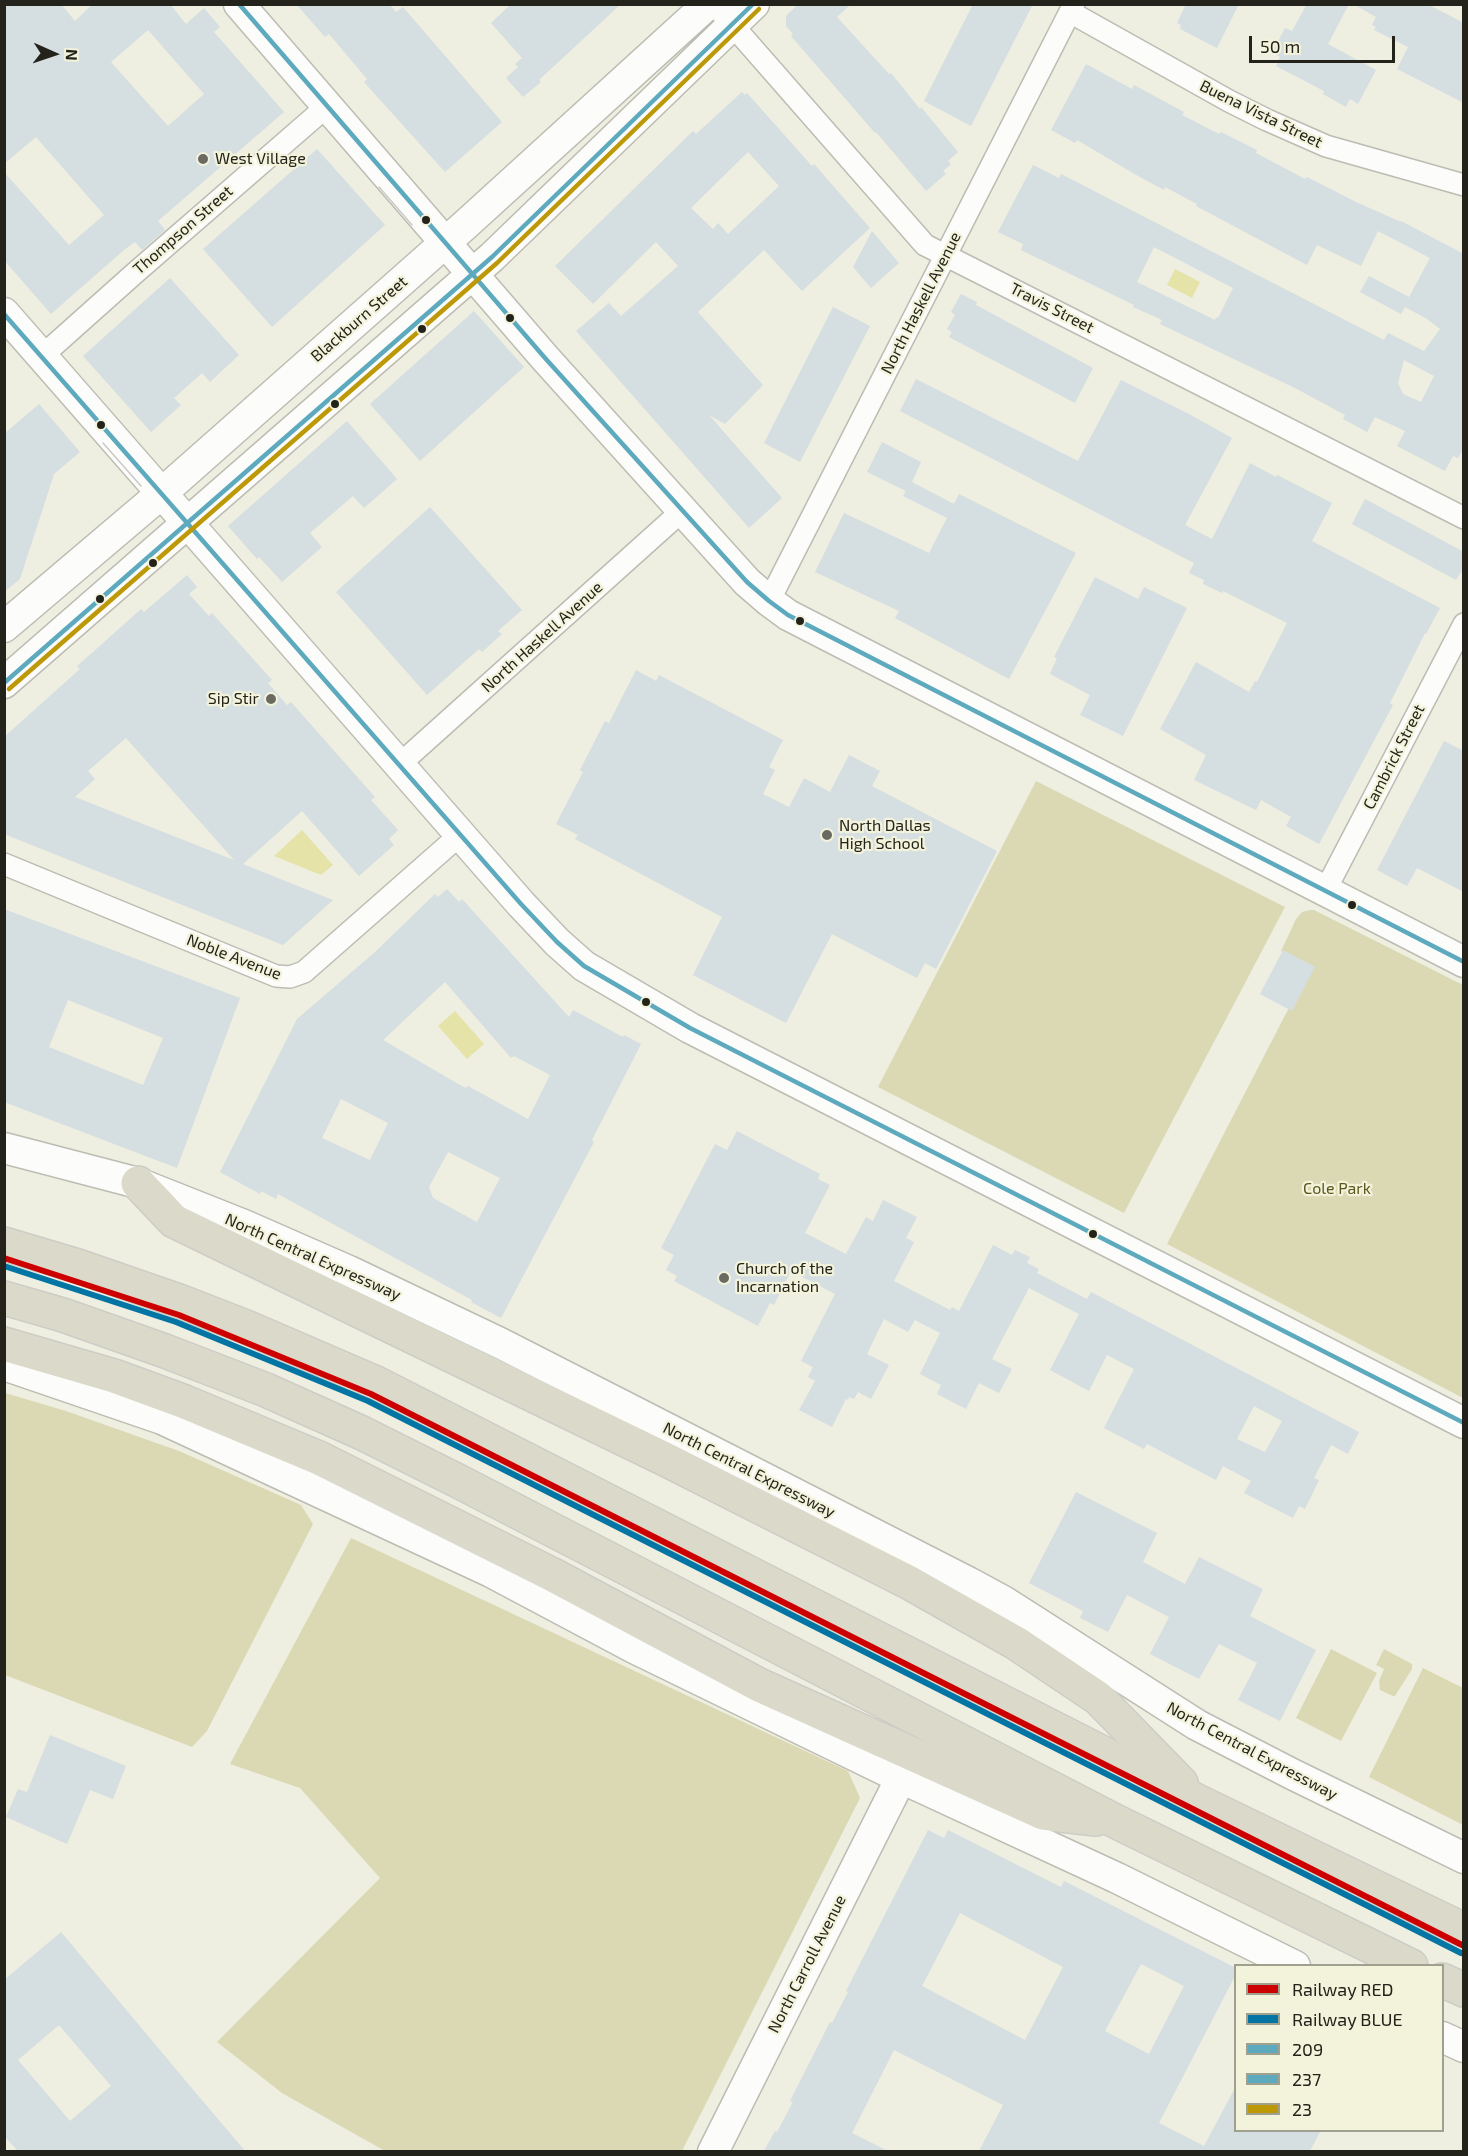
<!DOCTYPE html>
<style>
body{margin:0}
#map{position:relative;width:1468px;height:2156px;overflow:hidden;background:#eeeee1;font-family:"Exo 2",sans-serif}
canvas{display:block}
.frame{position:absolute;inset:0;border:6px solid #23231b;pointer-events:none}
.legend{position:absolute;left:1234px;top:1964px;width:210px;height:168px;box-sizing:border-box;background:#f3f3dc;border:2px solid #a0a08f;margin:0;padding:8px 10px;list-style:none;font-size:18px;color:#23231b}
.legend li{display:flex;align-items:center;gap:12px;height:30px}
.legend b{width:30px;border:2px solid #a0a08f}
.north{position:absolute;left:24px;top:24px;width:60px;height:60px;-webkit-text-stroke:4px #f3f3dc;paint-order:stroke;rotate:93deg;font-size:16px;font-weight:700;line-height:24px;text-align:center;color:#23231b}
.north::after{content:'';display:block;margin:auto;width:21px;height:27px;background:#23231b;clip-path:polygon(50% 0,100% 100%,50% 72%,0 100%)}
.scale{position:absolute;left:1249px;top:36px;width:146px;height:27px;box-sizing:border-box;border:3px solid #23231b;border-top:0;padding-left:8px;font-size:18px;line-height:21px;white-space:nowrap;color:#23231b;-webkit-text-stroke:4px #f3f3dc;paint-order:stroke}
</style>
<div id="map">
<canvas width="1468" height="2156"></canvas>
<div class="frame"></div>
<ul class="legend">
<li><b style="height:8px;background:#c00"></b>Railway RED</li>
<li><b style="height:8px;background:#0275a4"></b>Railway BLUE</li>
<li><b style="height:8px;background:#5daabe"></b>209</li>
<li><b style="height:8px;background:#5daabe"></b>237</li>
<li><b style="height:8px;background:#bd9908"></b>23</li>
</ul>
<div class="north">N</div>
<div class="scale">50 m</div>
</div>
<script>
const g = document.querySelector('canvas').getContext('2d');
g.lineJoin = 'round';
function fillPath(path, color) { g.fillStyle = color; g.fill(path, 'evenodd'); }
const toPath = rows => new Path2D(rows.map(r => 'M' + r).join(''));
function trace(path, color, width, dash) { g.strokeStyle = color; g.lineWidth = width; g.lineCap = dash ? 'butt' : 'round'; g.setLineDash(dash || []); g.stroke(path); }
function write(font, color, halo, rows, align = 'center') {
  g.font = font + ' "Exo 2",sans-serif'; g.lineWidth = 4.5; g.setLineDash([]); g.textBaseline = 'middle'; g.strokeStyle = halo; g.fillStyle = color; for (const [text, x, y, turn = 0] of rows) {
    g.save(); g.translate(x, y); g.rotate((+turn || 0) * Math.PI / 180); g.textAlign = isNaN(turn) ? turn : align; if (halo) g.strokeText(text, 0, 0); g.fillText(text, 0, 0); g.restore();
  }
}
fillPath(toPath([
 [1036,781,1285,907,1124,1213,878,1087],
 [1310,910,1314,910,1463,985,1463,1398,1167,1244,1310,967,1281,951,1296,919,1302,912],
 [5,1393,66,1411,179,1451,301,1505,313,1524,207,1731,192,1747,5,1675],
 [351,1538,848,1771,860,1798,682,2151,385,2151,282,2093,217,2042,380,1878,300,1788,230,1764],
 [1331,1649,1377,1673,1341,1741,1296,1718],
 [1384,1649,1412,1664,1412,1669,1395,1696,1393,1696,1380,1690,1379,1681,1384,1669,1376,1665],
 [1423,1668,1463,1688,1463,1825,1369,1777]
]), '#dbd9b4');
fillPath(toPath([
 [1175,269,1200,282,1192,298,1167,285],
 [302,830,333,865,321,875,274,856],
 [455,1011,484,1044,467,1059,438,1026]
]), '#e6e3a8');
fillPath(toPath([
 [4,4,61,4,75,21,93,4,170,4,186,24,204,8,220,27,214,32,284,112,158,221,165,230,142,250,135,242,124,250,51,314,4,260,4,172,69,245,104,215,36,137,4,164],
 [148,30,204,94,168,126,111,62],
 [296,4,389,4,396,12,403,7,502,122,445,172,364,82,367,79,329,34,325,37],
 [511,4,621,4,539,80,541,82,523,97,506,78,518,67,515,64,522,58,491,23],
 [798,4,851,4,837,17,889,74,891,73,920,109,921,107,958,152,948,161,951,164,943,171,946,174,926,191,876,132,875,133,791,36,793,34,786,26,786,16],
 [973,4,1033,4,971,126,924,101],
 [1186,4,1239,4,1217,48,1180,29,1181,25,1177,23],
 [1307,4,1349,4,1328,44,1376,70,1358,104,1350,99,1346,107,1323,94,1324,91,1276,66,1280,57,1272,53,1285,28,1292,31],
 [1353,4,1427,4,1464,23,1464,103,1397,69,1408,47,1374,30,1376,27,1372,25,1376,17],
 [1086,64,1132,89,1134,85,1184,112,1182,115,1219,134,1221,132,1257,150,1256,153,1305,179,1307,177,1356,202,1401,222,1401,221,1464,254,1464,447,1458,458,1453,456,1445,471,1397,446,1405,431,1375,417,1367,432,1343,419,1345,415,1295,388,1160,324,1162,320,1133,307,1134,305,1021,250,1023,244,998,232,1033,165,1059,178,1061,174,1384,340,1388,333,1424,351,1440,329,1427,319,1405,307,1401,314,1360,292,1369,276,1409,297,1430,258,1378,231,1361,266,1317,245,1307,265,1196,206,1197,204,1165,187,1164,190,1138,176,1077,140,1075,143,1051,130],
 [1154,247,1233,288,1218,318,1216,317,1215,320,1137,282],
 [1404,360,1434,376,1421,402,1403,394,1398,383],
 [742,92,745,95,747,93,812,166,814,164,870,228,802,291,764,250,698,312,763,385,725,424,709,415,782,498,749,528,576,331,609,303,621,316,678,266,656,242,593,304,555,266,693,131,696,134],
 [748,152,779,186,728,234,718,223,713,229,691,208],
 [317,149,385,225,272,327,203,249],
 [872,231,899,263,871,288,853,267],
 [170,278,239,355,210,382,202,373,174,398,181,405,151,432,83,356],
 [961,294,977,302,976,305,1093,368,1075,403,949,337,952,332,947,329,955,315,951,312],
 [833,307,870,326,800,462,764,443],
 [474,311,524,367,420,461,370,404],
 [916,379,1078,461,1121,380,1189,414,1232,438,1185,525,1212,539,1250,463,1276,477,1277,475,1332,503,1312,541,1440,608,1426,634,1425,633,1390,703,1393,705,1319,844,1286,826,1291,817,1261,800,1256,810,1194,780,1206,755,1160,729,1196,662,1249,692,1255,681,1257,682,1287,623,1223,591,1222,593,1203,584,1204,580,1189,573,1194,563,900,411],
 [39,404,80,452,54,474,20,579,4,592,4,434],
 [347,421,397,479,364,508,353,496,310,533,322,547,282,582,259,557,257,559,228,526],
 [882,442,921,462,912,482,954,504,959,494,1076,553,1009,679,895,618,899,611,815,572,844,513,929,553,947,518,903,496,906,491,867,472],
 [1365,499,1464,552,1464,567,1456,580,1352,524],
 [430,507,522,610,498,631,502,634,482,652,479,649,427,695,336,592],
 [187,575,197,587,189,594,209,616,212,613,272,680,268,683,287,705,291,702,375,797,371,800,398,830,389,839,394,845,359,876,302,811,243,864,333,900,283,945,4,834,4,737,80,669,77,666,93,652,141,609,144,612],
 [126,738,234,860,75,797,95,779,88,771],
 [1095,577,1138,599,1144,587,1187,608,1123,736,1080,715,1090,695,1050,674,1057,658,1054,657],
 [636,670,656,681,659,675,783,740,769,767,775,770,763,794,789,807,804,778,830,792,849,755,880,771,872,786,997,851,936,969,925,963,917,978,832,934,786,1023,693,975,722,917,575,839,578,835,556,824,583,772,580,770,605,721,609,723],
 [1444,741,1464,751,1464,892,1417,868,1407,886,1377,870],
 [447,889,459,902,462,899,569,1017,573,1010,623,1037,624,1035,641,1044,592,1140,594,1142,501,1318,471,1302,472,1300,278,1194,276,1199,261,1191,260,1194,220,1172,297,1019,375,952,435,894,438,897],
 [445,982,511,1058,514,1056,550,1075,528,1119,468,1086,466,1088,453,1081,383,1040],
 [341,1099,388,1123,370,1160,322,1138],
 [448,1152,500,1178,477,1222,433,1198,429,1187],
 [4,909,240,998,177,1168,4,1102],
 [68,1000,163,1038,143,1085,49,1047],
 [1283,950,1315,967,1292,1011,1260,994],
 [737,1131,820,1174,818,1179,830,1185,805,1233,846,1254,866,1217,873,1221,883,1200,917,1217,906,1238,914,1242,894,1281,950,1310,952,1307,959,1311,993,1245,1012,1255,1015,1250,1030,1257,1027,1263,1039,1269,1037,1273,1087,1299,1091,1292,1359,1432,1348,1454,1331,1445,1314,1478,1319,1480,1305,1509,1299,1506,1293,1518,1244,1493,1251,1481,1223,1466,1216,1480,1147,1444,1144,1449,1104,1428,1134,1369,1107,1355,1089,1391,1050,1370,1079,1314,1029,1288,992,1359,1012,1369,999,1393,979,1383,966,1409,937,1394,941,1385,920,1374,940,1333,915,1320,908,1332,884,1319,867,1354,889,1365,871,1399,858,1392,854,1399,849,1397,848,1400,846,1399,832,1427,799,1410,815,1381,808,1377,813,1367,801,1361,835,1294,791,1271,774,1305,770,1303,758,1326,674,1281,677,1276,666,1270,674,1255,661,1248,715,1144,727,1150],
 [1254,1406,1282,1421,1265,1452,1237,1439],
 [1076,1492,1157,1533,1143,1562,1185,1584,1199,1557,1263,1589,1250,1616,1316,1650,1280,1721,1238,1700,1257,1663,1219,1644,1199,1679,1150,1654,1169,1617,1127,1595,1108,1632,1080,1618,1083,1611,1029,1583],
 [50,1735,126,1766,113,1799,90,1790,67,1844,6,1817,18,1789,27,1792],
 [928,1830,944,1838,948,1830,1061,1887,1064,1881,1236,1968,1236,1974,1159,2123,1204,2146,1236,2086,1236,2130,1321,2130,1310,2151,979,2151,1003,2105,894,2050,852,2133,888,2151,764,2151,775,2131,777,2132,793,2102,790,2101,830,2022,832,2023,848,1992,846,1991],
 [960,1913,1063,1967,1025,2040,922,1986],
 [1141,1964,1184,1986,1149,2054,1105,2031],
 [61,1932,190,2086,245,2151,18,2151,4,2136,4,1980],
 [59,2025,111,2086,70,2121,18,2060]
]), '#d5dee0');
const street = toPath([
 [714,4,925,245,1464,518],
 [1070,12,1229,101,1267,120,1326,146,1464,185],
 [42,356,135,273,326,107],
 [769,601,1074,4],
 [400,764,683,510],
 [4,864,276,976,290,977,304,972,461,834],
 [1325,891,1464,624]
]);
const secondary = toPath([
 [239,4,545,358,747,582,769,601,788,615,1464,962],
 [4,313,521,904,557,942,584,966,690,1028,1464,1423],
 [4,627,162,493,464,226,708,4],
 [4,683,492,257,754,4],
 [4,1148,138,1183,244,1225,349,1271,502,1344,968,1582,1003,1601,1197,1725,1292,1774,1464,1858],
 [4,1365,162,1419,491,1572,634,1648,901,1778,1117,1878,1295,1966],
 [1442,2037,1464,2047],
 [713,2152,901,1778]
]);
const highway = toPath([
 [138,1183,174,1221,665,1459,910,1583,1016,1643,1098,1698,1181,1783],
 [4,1244,78,1266,179,1301,246,1327,376,1383,1199,1802,1464,1930],
 [4,1298,63,1315,165,1351,266,1390,362,1433,458,1481,1115,1821,1411,1966],
 [4,1344,114,1376,185,1402,319,1458,551,1574,759,1685,1043,1813,1096,1819],
 [1442,1980,1464,1990]
]);
trace(street, '#bdbcb3', 24);
trace(secondary, '#bdbcb3', 33);
trace(highway, '#cdcdc7', 36);
trace(street, '#fcfcfa', 21);
trace(secondary, '#fcfcfa', 30);
trace(highway, '#dbdaca', 33);
trace(toPath([
 [379,187,412,225],
 [103,443,141,486]
]), '#c9c9c6', 1.5);
trace(toPath([
 [239,4,545,358,747,582,769,601,788,615,1464,962],
 [4,314,521,904,557,942,584,966,690,1028,1464,1423]
]), '#5daabe', 4.5);
trace(toPath([
 [4,683,492,257,753,4]
]), '#5daabe', 4.5);
trace(toPath([
 [9,689,497,263,759,9]
]), '#bd9908', 4.5);
trace(toPath([
 [4,1258,179,1315,371,1394,1464,1946]
]), '#c00', 6);
trace(toPath([
 [4,1266,176,1322,368,1401,1461,1953]
]), '#0275a4', 6);
for (const [x, y, r, color] of [
 [203,159,6,"#6a6a60"],
 [426,220,5,"#23231b"],
 [510,318,5,"#23231b"],
 [422,329,5,"#23231b"],
 [335,404,5,"#23231b"],
 [101,425,5,"#23231b"],
 [153,563,5,"#23231b"],
 [100,599,5,"#23231b"],
 [800,621,5,"#23231b"],
 [271,699,6,"#6a6a60"],
 [827,835,6,"#6a6a60"],
 [1352,905,5,"#23231b"],
 [646,1002,5,"#23231b"],
 [1093,1234,5,"#23231b"],
 [724,1278,6,"#6a6a60"]
]) { const dot = new Path2D(); dot.arc(x, y, r, 0, 2 * Math.PI); g.fillStyle = color; g.fill(dot); trace(dot, '#f3f3dc', 2); }
write('16px', '#23231b', '#f3f3dc', [
 ["Buena Vista Street",1261,114,26],
 ["Thompson Street",183,230,-41],
 ["North Haskell Avenue",921,303,-63],
 ["Travis Street",1052,308,27],
 ["Blackburn Street",359,319,-41],
 ["North Haskell Avenue",542,637,-42],
 ["Cambrick Street",1394,757,-63],
 ["Noble Avenue",234,957,21],
 ["North Central Expressway",313,1257,24],
 ["North Central Expressway",749,1470,27],
 ["North Central Expressway",1252,1751,28],
 ["North Carroll Avenue",807,1964,-63]
]);
write('16px', '#23231b', '#f3f3dc', [
 ["West Village",215,159],
 ["Sip Stir",259,699,"right"],
 ["North Dallas",839,826],
 ["High School",839,844],
 ["Church of the",736,1269],
 ["Incarnation",736,1287]
], 'left');
write('16px', '#5b571e', '#f3f3dc', [
 ["Cole Park",1337,1189]
]);
</script>
